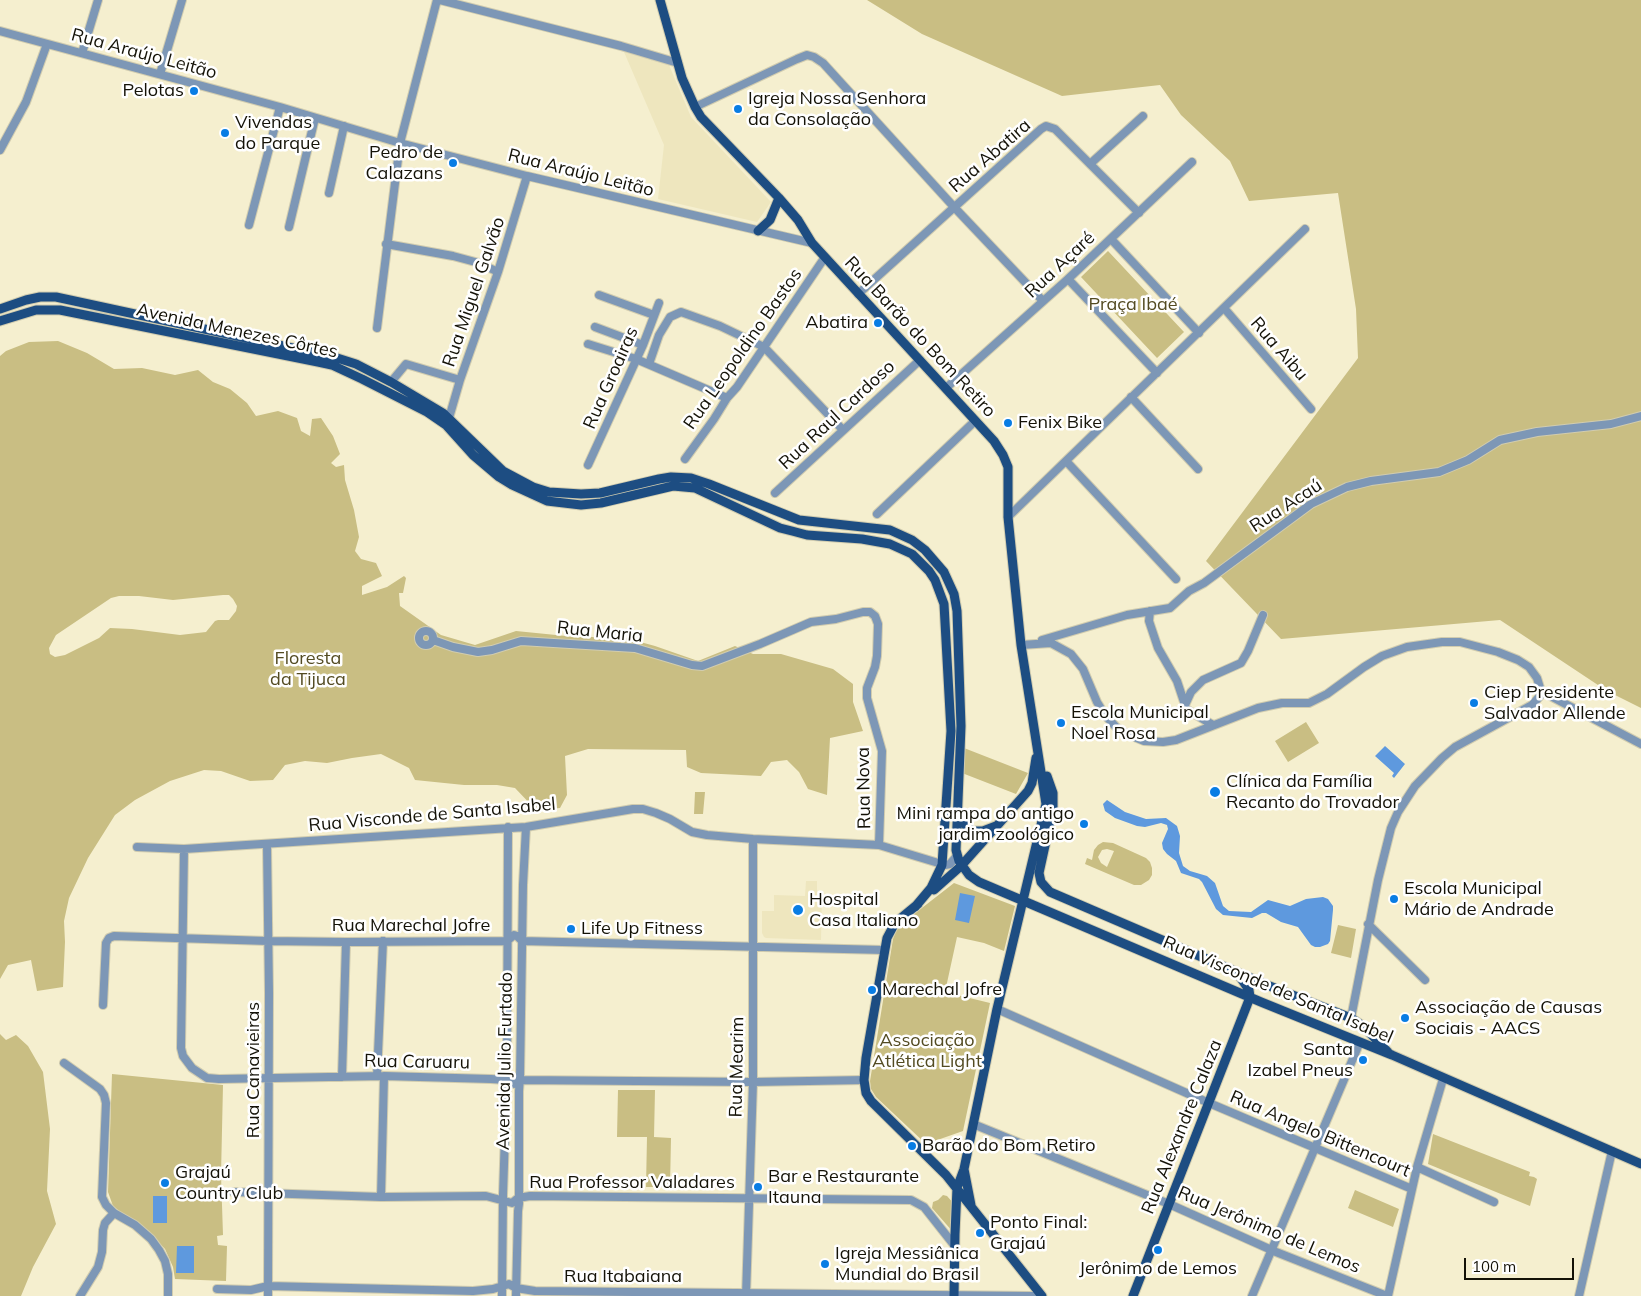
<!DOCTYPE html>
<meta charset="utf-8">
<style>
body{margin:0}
#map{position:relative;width:1641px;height:1296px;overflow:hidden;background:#f5efcf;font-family:Mulish,sans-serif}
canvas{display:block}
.scale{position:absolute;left:1464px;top:1258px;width:110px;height:22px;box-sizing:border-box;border:2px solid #141207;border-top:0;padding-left:6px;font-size:15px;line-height:18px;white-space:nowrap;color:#141207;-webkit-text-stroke:4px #fff;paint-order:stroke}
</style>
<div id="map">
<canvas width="1641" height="1296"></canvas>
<div class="scale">100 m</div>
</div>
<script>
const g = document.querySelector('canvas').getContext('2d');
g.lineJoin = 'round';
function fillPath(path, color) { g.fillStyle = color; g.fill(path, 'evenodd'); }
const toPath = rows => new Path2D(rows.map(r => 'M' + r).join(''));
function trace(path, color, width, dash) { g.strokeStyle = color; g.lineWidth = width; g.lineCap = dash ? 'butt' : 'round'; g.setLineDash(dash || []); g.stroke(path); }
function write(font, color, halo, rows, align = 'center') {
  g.font = font + ' Mulish,sans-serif'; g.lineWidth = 5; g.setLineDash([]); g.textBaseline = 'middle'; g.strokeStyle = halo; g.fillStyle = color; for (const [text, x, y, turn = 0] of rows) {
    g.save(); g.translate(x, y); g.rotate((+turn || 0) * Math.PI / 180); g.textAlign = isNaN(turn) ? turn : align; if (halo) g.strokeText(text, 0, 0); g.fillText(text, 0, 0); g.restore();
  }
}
fillPath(toPath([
 [624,52,669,65,691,117,771,202,757,222,658,199,664,145],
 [806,881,817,881,817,896,822,896,821,940,766,938,764,937,762,933,762,911,774,911,774,895,805,896]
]), '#eee6be');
fillPath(toPath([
 [867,0,1641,0,1641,708,1607,691,1500,620,1281,639,1206,561,1358,358,1356,309,1338,193,1249,201,1230,161,1181,115,1160,85,1062,96,922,34],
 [1108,251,1184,332,1157,358,1081,277],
 [58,341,87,353,114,369,142,368,175,375,198,370,213,382,230,389,247,403,256,416,278,411,297,418,301,431,310,436,312,419,321,418,333,436,340,454,331,463,336,467,344,465,345,480,354,510,359,537,355,551,361,559,376,563,382,576,362,586,362,595,387,587,404,576,406,578,403,593,399,593,400,606,441,635,475,645,516,631,576,637,622,637,655,646,698,661,735,646,753,654,781,654,833,669,853,684,853,702,863,731,830,738,827,795,808,789,799,772,787,760,771,762,761,776,701,773,687,767,686,750,588,749,565,756,567,795,560,808,536,810,515,788,497,785,464,785,415,780,409,768,381,754,352,758,327,763,305,761,285,765,273,780,250,781,221,771,204,770,170,781,135,800,115,815,88,858,69,898,64,921,65,942,63,987,37,991,31,960,8,965,0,979,0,356,6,351,29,342],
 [223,595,229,595,233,599,237,606,236,611,229,620,218,620,215,621,206,632,180,635,132,629,110,628,99,638,65,655,55,657,50,654,49,648,56,635,111,598,119,596,139,596,173,600],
 [1306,722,1319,743,1288,762,1275,741],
 [964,748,1028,773,1016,794,962,773],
 [695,792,705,792,703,814,694,814],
 [1103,842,1113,843,1146,858,1150,862,1152,868,1152,875,1149,880,1141,885,1134,885,1085,864,1087,858,1092,860,1094,850,1098,845],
 [1107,849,1114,851,1107,867,1101,863,1098,857,1102,850],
 [954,883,1015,906,1004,951,984,943,957,937,945,992,990,1003,963,1131,926,1144,876,1097,871,1089,870,1081,893,939,896,931,900,925],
 [1338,925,1356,929,1351,958,1331,953],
 [0,1034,6,1040,16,1035,28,1046,43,1072,50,1129,47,1191,56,1224,33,1267,21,1296,0,1296],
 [112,1074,223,1085,221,1175,223,1235,217,1236,218,1245,227,1246,226,1281,175,1279,173,1267,165,1249,148,1231,128,1218,113,1206,108,1192],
 [618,1090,655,1090,654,1137,671,1138,670,1187,646,1187,647,1137,617,1137],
 [1433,1134,1530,1172,1529,1176,1534,1177,1537,1179,1530,1206,1428,1164],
 [1355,1190,1399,1209,1393,1227,1348,1208],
 [943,1195,947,1196,955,1205,953,1232,932,1208,933,1202,938,1200]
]), '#c9be83');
fillPath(toPath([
 [1385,746,1405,764,1394,778,1392,776,1394,773,1375,756],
 [1107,800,1125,812,1146,819,1166,818,1177,826,1180,836,1179,853,1183,866,1190,871,1207,876,1215,883,1223,906,1229,911,1251,912,1268,900,1290,906,1306,899,1323,897,1328,899,1333,906,1333,910,1330,941,1328,944,1320,947,1315,947,1311,945,1298,927,1281,922,1266,913,1262,913,1252,918,1223,915,1216,909,1202,882,1199,879,1181,873,1176,861,1167,854,1163,849,1162,843,1168,829,1167,825,1161,823,1145,827,1137,826,1115,818,1105,811,1103,804],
 [960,893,975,896,969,923,955,920],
 [153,1196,167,1196,167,1223,153,1223],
 [177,1246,194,1246,194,1273,176,1273]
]), '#5e99de');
const minor = toPath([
 [440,0,621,46,678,63],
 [0,31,280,107,400,143,527,176,812,243],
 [82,53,98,0],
 [160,74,182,0],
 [695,107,797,59,807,55,814,57,823,63,954,207,1043,301],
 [0,150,26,102,47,44],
 [1090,164,1143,116],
 [329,193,344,126],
 [249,225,280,107],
 [289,227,315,118],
 [1111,239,1199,333],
 [386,244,453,256,479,263,498,272],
 [1068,279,1157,373],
 [858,294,1041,129,1046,126,1055,129,1139,213],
 [599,295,654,315],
 [1224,308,1311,409],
 [595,327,643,345],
 [377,328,400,143,437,0],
 [588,344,636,359,727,398],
 [649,364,659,335,670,317,681,312,720,326,764,347,843,430],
 [391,382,406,364,460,380],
 [946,388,1068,279,1192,162],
 [1131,397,1198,469],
 [449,418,460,380,498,272,527,176],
 [685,459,714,419,727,398,737,387,825,257],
 [1066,461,1176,579],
 [588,465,643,345,659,303],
 [775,493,920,360],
 [877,514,975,421],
 [1008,517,1305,229],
 [1150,611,1149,621,1158,648,1177,681,1185,705],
 '419 638a7 7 0 1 1 14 0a7 7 0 1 1-14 0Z',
 [433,640,453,647,478,652,492,650,521,641,635,648,692,665,702,666,760,644,811,622,836,619,863,612,870,612,875,616,878,624,877,656,875,667,867,688,867,698,882,751,879,845],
 [1042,640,1127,615,1170,608,1189,591,1204,583,1311,504,1347,487,1371,481,1439,472,1468,460,1500,440,1537,432,1611,424,1641,416],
 [1021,645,1051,643,1071,654,1083,669,1097,702,1105,715,1116,727,1127,734,1144,741,1163,742,1176,740,1258,708,1282,703,1309,703,1327,694,1364,667,1382,656,1407,647,1442,642,1460,642,1498,652,1518,660,1529,667,1537,678,1541,691,1540,696,1532,705,1455,747,1442,758,1415,786,1398,812,1391,828,1378,880,1351,1018],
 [1541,691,1641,744],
 [1213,725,1186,709,1185,705,1191,692,1203,680,1241,663,1248,651,1263,615],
 [267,844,269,993,268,1296],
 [137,847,184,849,526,827,633,809,643,809,656,813,670,819,692,832,707,835,753,839,879,845,945,865,950,864,957,856],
 [184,849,181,1048,183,1056,192,1068,207,1078,219,1079,384,1076,491,1079,506,1080,514,1084,520,1080,753,1082,864,1080],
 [1368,924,1425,980],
 [103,1005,106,943,109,938,114,936,268,941,346,942,507,941,514,935,517,936,522,941,884,950],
 [997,1009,1209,1103,1412,1189],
 [64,1063,100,1089,104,1095,106,1103,102,1197,106,1205,114,1213,105,1223,103,1230,102,1252,98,1267,80,1296],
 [377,1076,383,941],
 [342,1077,346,942],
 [973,1124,1169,1204,1276,1252,1387,1296],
 [1417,1167,1494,1202],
 [233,1192,381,1197,486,1196,512,1203,518,1198,530,1196,911,1200,924,1207,954,1245],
 [381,1197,384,1076],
 [114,1213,135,1225,151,1239,159,1250,165,1261,168,1274,168,1296],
 [217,1289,251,1290,268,1286,473,1291,493,1289,509,1284,516,1288,535,1291,1033,1296],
 [502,1296,503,1195,507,1073,508,827],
 [516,1296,518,1211,519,1204,519,1091,520,1078,523,885,526,827],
 [746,1296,753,1082,753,839],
 [1252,1296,1360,1042],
 [1388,1296,1417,1167,1443,1079],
 [1579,1296,1612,1151]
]);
const major = toPath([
 [660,0,682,78,695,107,701,117,779,198,798,220,812,243,994,441,1003,455,1008,467,1008,517,1021,645,1046,804,997,1009,964,1169,957,1188,955,1234,954,1296],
 [758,231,770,220,779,198],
 [0,309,26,300,40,297,56,297,334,357,356,364,391,382,443,413,503,471,533,487,549,492,581,494,600,493,659,479,671,477,691,478,709,484,799,520,890,530,912,540,925,550,944,572,954,594,957,611,961,726,956,850,959,861,969,875,979,882,1261,1002,1392,1055,1641,1164],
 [0,321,36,310,60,310,318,362,332,365,362,379,427,412,446,425,473,455,499,477,512,485,547,501,581,505,601,503,673,486,695,488,780,528,792,531,807,535,862,539,890,544,912,554,929,571,935,580,944,604,951,731,942,865,931,888,915,907],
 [1047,776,1053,793,1053,809,1039,873,1041,882,1050,892,1267,985,1351,1018,1363,1026,1388,1052],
 [958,812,962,822,972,831,983,831,996,826],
 [934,890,961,866,1028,791,1032,783,1036,758],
 [918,904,895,923,887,938,866,1058,864,1080,866,1093,871,1101,946,1175,1042,1296],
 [964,1169,971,1205],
 [1133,1296,1247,1005,1250,997,1249,990,1238,974]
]);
trace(minor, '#d1ccaf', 10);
trace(major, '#d1ccaf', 11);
trace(minor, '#7d97b6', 8);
trace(major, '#1d4d82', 9);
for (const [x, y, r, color] of [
 [194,91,5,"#097de4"],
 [738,109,5,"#097de4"],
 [225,133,5,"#097de4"],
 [453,163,5,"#097de4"],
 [878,323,5,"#097de4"],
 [1008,423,5,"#097de4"],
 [1474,703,5,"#097de4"],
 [1061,723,5,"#097de4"],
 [1215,792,6,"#097de4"],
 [1084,824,5,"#097de4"],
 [1394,899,5,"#097de4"],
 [798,910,6,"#097de4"],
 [571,929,5,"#097de4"],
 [872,990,5,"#097de4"],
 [1405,1018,5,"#097de4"],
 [1363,1060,5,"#097de4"],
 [912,1146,5,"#097de4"],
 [165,1183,5,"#097de4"],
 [758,1187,5,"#097de4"],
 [980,1233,5,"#097de4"],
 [1158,1250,5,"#097de4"],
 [825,1264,5,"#097de4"]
]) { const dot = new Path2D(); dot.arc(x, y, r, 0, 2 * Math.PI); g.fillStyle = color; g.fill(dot); trace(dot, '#fff', 2); }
write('18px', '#141207', '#fff', [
 ["Rua Araújo Leitão",144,54,15],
 ["Rua Abatira",990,156,-41],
 ["Rua Araújo Leitão",581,173,14],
 ["Rua Açaré",1060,265,-43],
 ["Rua Miguel Galvão",474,292,-71],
 ["Avenida Menezes Côrtes",237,331,12],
 ["Rua Barão do Bom Retiro",920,337,47],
 ["Rua Leopoldino Bastos",743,349,-55],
 ["Rua Aibu",1279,349,49],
 ["Rua Groairas",611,378,-66],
 ["Rua Raul Cardoso",837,415,-43],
 ["Rua Acaú",1286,506,-33],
 ["Rua Maria",600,632,6],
 ["Rua Nova",864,788,-91],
 ["Rua Visconde de Santa Isabel",432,815,-5],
 ["Rua Marechal Jofre",411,926],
 ["Rua Visconde de Santa Isabel",1278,990,23],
 ["Avenida Julio Furtado",505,1061,-89],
 ["Rua Caruaru",417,1062,1],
 ["Rua Mearim",737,1067,-89],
 ["Rua Canavieiras",254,1070,-90],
 ["Rua Alexandre Calaza",1182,1127,-68],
 ["Rua Angelo Bittencourt",1320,1134,23],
 ["Rua Professor Valadares",632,1183],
 ["Rua Jerônimo de Lemos",1269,1230,23],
 ["Rua Itabaiana",623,1277]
]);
write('18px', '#141207', '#fff', [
 ["Pelotas",184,91,"right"],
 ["Igreja Nossa Senhora",748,99],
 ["da Consolação",748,120],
 ["Vivendas",235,123],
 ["do Parque",235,144],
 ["Pedro de",443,153,"right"],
 ["Calazans",443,174,"right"],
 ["Abatira",868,323,"right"],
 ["Fenix Bike",1018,423],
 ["Ciep Presidente",1484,693],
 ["Salvador Allende",1484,714],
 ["Escola Municipal",1071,713],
 ["Noel Rosa",1071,734],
 ["Clínica da Família",1226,782],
 ["Recanto do Trovador",1226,803],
 ["Mini rampa do antigo",1074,814,"right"],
 ["jardim zoológico",1074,835,"right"],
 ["Escola Municipal",1404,889],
 ["Mário de Andrade",1404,910],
 ["Hospital",809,900],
 ["Casa Italiano",809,921],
 ["Life Up Fitness",581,929],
 ["Marechal Jofre",882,990],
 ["Associação de Causas",1415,1008],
 ["Sociais - AACS",1415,1029],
 ["Santa",1353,1050,"right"],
 ["Izabel Pneus",1353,1071,"right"],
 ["Barão do Bom Retiro",922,1146],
 ["Grajaú",175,1173],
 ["Country Club",175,1194],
 ["Bar e Restaurante",768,1177],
 ["Itauna",768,1198],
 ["Ponto Final:",990,1223],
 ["Grajaú",990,1244],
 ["Igreja Messiânica",835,1254],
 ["Mundial do Brasil",835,1275],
 ["Jerônimo de Lemos",1158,1269,"center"]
], 'left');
write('18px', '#534b22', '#fff', [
 ["Praça Ibaé",1133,305],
 ["Floresta",308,659],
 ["da Tijuca",308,680],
 ["Associação",927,1041],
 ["Atlética Light",927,1062]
]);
</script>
